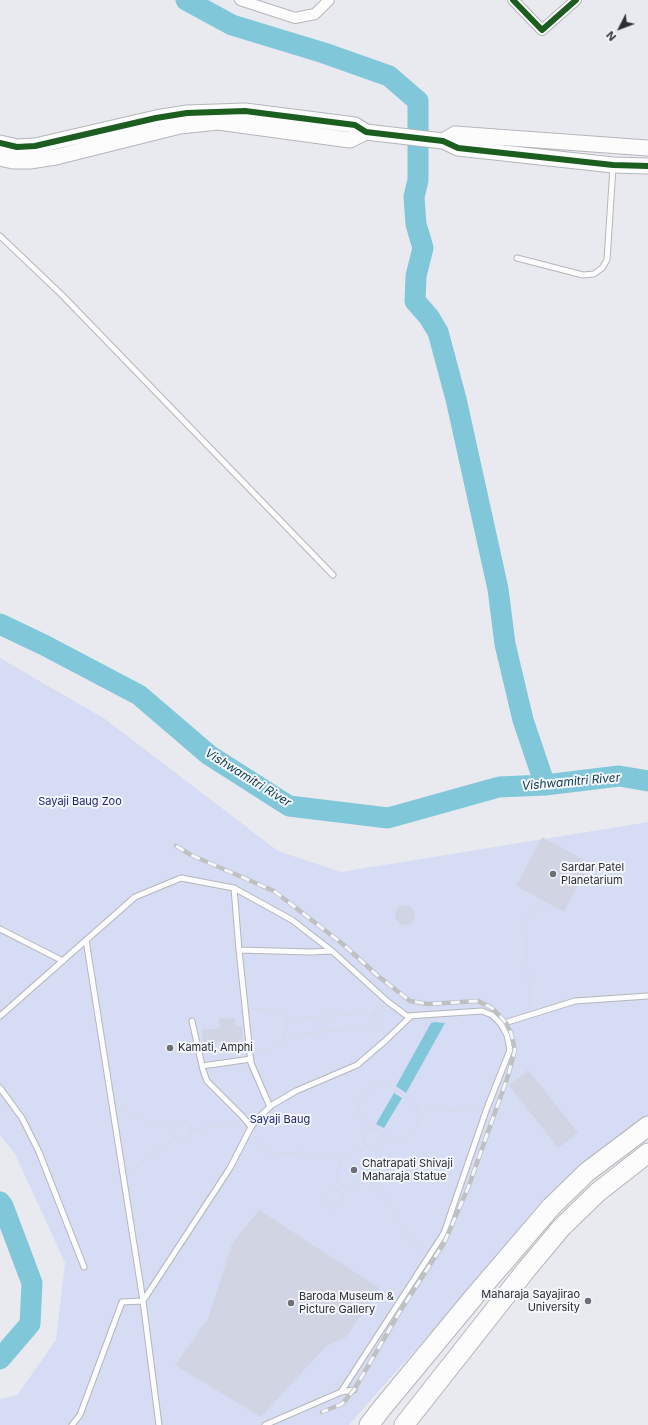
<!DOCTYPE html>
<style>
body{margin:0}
#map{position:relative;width:648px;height:1425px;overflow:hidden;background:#e9eaef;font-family:Inter,sans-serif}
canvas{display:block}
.north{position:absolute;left:600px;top:8px;width:40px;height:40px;-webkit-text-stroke:3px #f4f6fd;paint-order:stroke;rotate:228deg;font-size:11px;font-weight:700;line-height:16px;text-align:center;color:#2d2e31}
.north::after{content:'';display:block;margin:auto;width:14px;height:18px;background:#2d2e31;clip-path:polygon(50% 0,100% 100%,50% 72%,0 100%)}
</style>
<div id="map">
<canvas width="648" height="1425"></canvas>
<div class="north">N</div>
</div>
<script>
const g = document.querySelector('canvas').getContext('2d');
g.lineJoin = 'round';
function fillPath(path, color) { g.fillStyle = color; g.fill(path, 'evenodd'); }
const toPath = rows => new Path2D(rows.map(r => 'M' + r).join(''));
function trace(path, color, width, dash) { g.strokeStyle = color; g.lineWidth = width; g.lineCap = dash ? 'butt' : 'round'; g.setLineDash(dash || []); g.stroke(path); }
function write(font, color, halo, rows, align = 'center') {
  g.font = font + ' Inter,sans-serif'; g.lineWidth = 4; g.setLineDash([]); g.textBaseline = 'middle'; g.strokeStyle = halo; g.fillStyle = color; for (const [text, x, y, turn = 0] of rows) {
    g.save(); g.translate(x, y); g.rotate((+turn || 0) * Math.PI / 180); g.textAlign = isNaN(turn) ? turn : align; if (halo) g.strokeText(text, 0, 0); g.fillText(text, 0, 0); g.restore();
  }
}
fillPath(toPath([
 [0,658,105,719,278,851,341,872,648,822,648,1116,634,1129,582,1165,384,1385,349,1425,0,1425,0,1399,17,1395,56,1340,65,1263,15,1154,0,1135]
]), '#d6dcf4');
fillPath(toPath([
 [434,1022,445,1023,406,1093,396,1086,431,1023],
 [394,1093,402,1098,384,1128,376,1124]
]), '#80c7d9');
trace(toPath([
 [186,0,232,25,324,53,389,76,418,101,418,180,414,197,416,224,423,248,416,276,415,301,429,317,438,332,456,399,498,589,505,644,523,720,545,785],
 [0,624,44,645,139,695,209,755,289,806,388,818,499,787,545,785,619,776,648,781],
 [0,1202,3,1206,32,1283,30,1324,0,1359]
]), '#80c7d9', 21);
fillPath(toPath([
 [542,837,590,863,564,912,516,886],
 '395 915a10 10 0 1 1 20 0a10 10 0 1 1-20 0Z',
 [235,1018,236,1026,242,1026,243,1039,238,1040,239,1049,223,1051,222,1042,203,1044,202,1030,220,1028,219,1019],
 [528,1070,578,1133,558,1148,509,1085],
 [259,1210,379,1288,346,1337,326,1346,261,1417,175,1365,208,1319,232,1244]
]), '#d0d4e3');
const lane = toPath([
 [0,236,62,295,333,575],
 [517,258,583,275,594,274,602,268,607,260,613,167],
 [234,888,239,950,251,1063,270,1107],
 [0,929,63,961],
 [86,940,143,1301,159,1425],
 [239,950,311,952,332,951],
 [0,1016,135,897,181,878,234,888,292,920,332,951,387,1001,407,1016,482,1011,492,1015,501,1024,575,1001,648,996],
 [202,1066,251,1059],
 [0,1088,22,1118,39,1152,84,1267],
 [251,1127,259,1117,272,1105,296,1091,357,1065,385,1041,411,1016],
 [341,1392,444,1233,487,1108,510,1050,507,1035,501,1024],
 [72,1425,80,1415,122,1302,143,1301,230,1168,251,1127,243,1117,207,1081,203,1070,192,1021],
 [265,1425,341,1392,354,1390]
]);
const street = toPath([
 [240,0,295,18,315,14,329,0],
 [513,0,542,30,576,0]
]);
const secondary = toPath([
 [443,141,455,134,648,148],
 [0,143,17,147,35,146,156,118,187,113,245,111,355,125,366,132,443,141,458,148,613,165,648,166],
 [0,158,13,161,30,161,56,157,180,126,218,122,350,140,366,132]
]);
const highway = toPath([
 [369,1425,382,1408,473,1298,551,1207,587,1172,648,1126],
 [404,1425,526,1270,561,1228,598,1192,648,1153]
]);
trace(lane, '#b5b6ba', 7);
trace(street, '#b5b6ba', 12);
trace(secondary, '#b5b6ba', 17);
trace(highway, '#b5b6ba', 21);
trace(toPath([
 [382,1006,375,1013,375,1020,380,1030,384,1032],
 [530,1007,525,923,542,900],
 [253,1009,262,1009,274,1011,286,1019,287,1030,280,1045,270,1049,257,1050],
 [286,1019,375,1013],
 [285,1035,379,1027],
 [414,1104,418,1110,419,1117,418,1126,413,1133,407,1138,398,1138,388,1136,365,1121,359,1112,359,1099,362,1094,369,1088,376,1085,386,1085,399,1092,414,1104,445,1111,478,1109],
 [120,1109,173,1131],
 '173 1131a9 9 0 1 1 18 0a9 9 0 1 1-18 0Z',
 '364 1138a9 9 0 1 1 18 0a9 9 0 1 1-18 0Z',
 [191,1130,238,1124],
 [255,1138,268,1153,276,1154,302,1152,342,1160],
 [360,1149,366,1151,370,1158,372,1164,370,1172,366,1178,354,1188,343,1187,337,1180,336,1173,341,1162,347,1154,353,1150,360,1149],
 [130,1172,175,1137],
 [367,1177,384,1195,392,1206,404,1237,423,1249],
 '325 1199a9 9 0 1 1 18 0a9 9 0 1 1-18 0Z'
]), '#d6d6d8', 2, [1, 3]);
trace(lane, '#fcfcfd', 5);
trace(street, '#fcfcfd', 10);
trace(secondary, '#fcfcfd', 15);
trace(highway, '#fcfcfd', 19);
const rail = toPath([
 [176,846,191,855,274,891,344,945,378,976,410,1001,428,1004,478,1001,492,1008,502,1018,506,1023,511,1033,515,1050,508,1076,468,1188,444,1243,399,1313,354,1390,342,1404,322,1412]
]);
trace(rail, '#bfc0c1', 4.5);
trace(rail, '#f4f6fd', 3, [9]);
trace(toPath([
 [513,0,542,30,576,0],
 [0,143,17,147,35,146,156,118,187,113,245,111,355,125,366,132,443,141,458,148,613,165,648,166]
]), '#1b5e20', 6);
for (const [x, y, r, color] of [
 [553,874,4,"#6f7074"],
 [170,1048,4,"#6f7074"],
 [354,1170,4,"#6f7074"],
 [588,1301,4,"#6f7074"],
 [291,1303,4,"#6f7074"]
]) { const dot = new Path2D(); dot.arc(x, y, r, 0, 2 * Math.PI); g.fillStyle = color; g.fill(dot); trace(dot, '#f4f6fd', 1.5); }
write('11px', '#1a1f6a', '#f4f6fd', [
 ["Sayaji Baug Zoo",80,802],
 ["Sayaji Baug",280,1120]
]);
write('11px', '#2d2e31', '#f4f6fd', [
 ["Sardar Patel",561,868],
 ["Planetarium",561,881],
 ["Kamati, Amphi",178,1048],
 ["Chatrapati Shivaji",362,1164],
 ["Maharaja Statue",362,1177],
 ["Maharaja Sayajirao",580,1295,"right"],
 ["University",580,1308,"right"],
 ["Baroda Museum &",299,1297],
 ["Picture Gallery",299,1310]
], 'left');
write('italic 12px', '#12404a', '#f4f6fd', [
 ["Vishwamitri River",248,778,32],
 ["Vishwamitri River",571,782,-5]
]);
</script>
